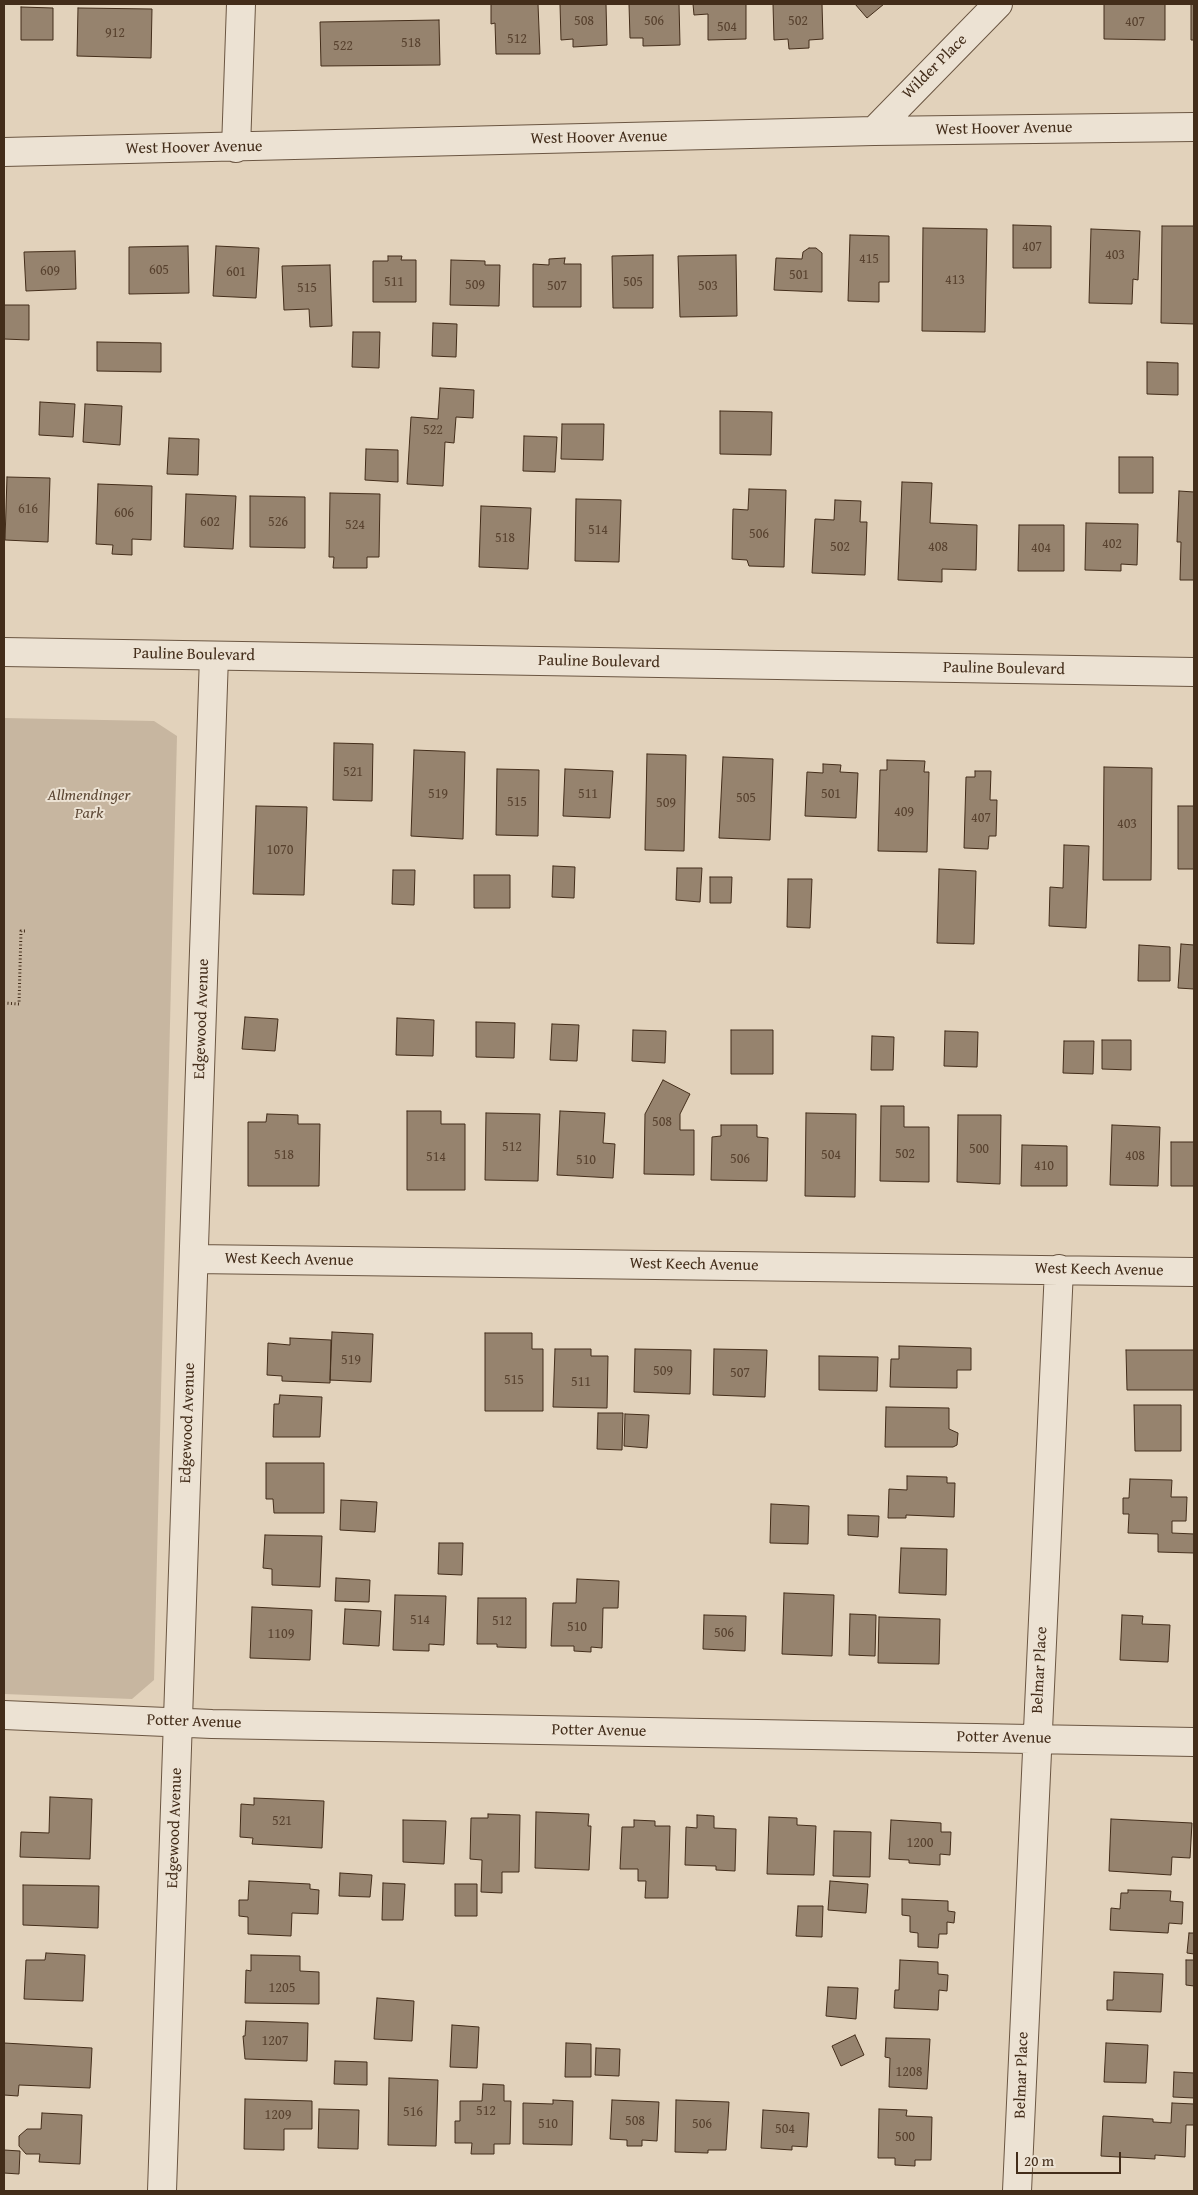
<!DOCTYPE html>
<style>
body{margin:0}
#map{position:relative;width:1198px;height:2195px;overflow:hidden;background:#e2d2bb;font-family:"Gentium Book Plus",serif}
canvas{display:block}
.frame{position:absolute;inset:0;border:5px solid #432d1a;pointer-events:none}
.scale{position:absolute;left:1016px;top:2152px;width:105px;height:22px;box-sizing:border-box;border:2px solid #432d1a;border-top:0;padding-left:6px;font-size:15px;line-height:18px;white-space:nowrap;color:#432d1a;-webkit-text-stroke:4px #ece2d3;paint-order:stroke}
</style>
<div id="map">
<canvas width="1198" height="2195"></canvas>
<div class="frame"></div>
<div class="scale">20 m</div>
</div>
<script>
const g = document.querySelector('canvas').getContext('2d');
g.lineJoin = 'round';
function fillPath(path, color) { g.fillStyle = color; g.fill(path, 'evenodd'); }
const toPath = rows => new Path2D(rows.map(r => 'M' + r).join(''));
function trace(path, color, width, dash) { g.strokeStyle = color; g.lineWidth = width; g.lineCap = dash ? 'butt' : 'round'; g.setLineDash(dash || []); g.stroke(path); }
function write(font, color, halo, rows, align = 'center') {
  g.font = font + ' "Gentium Book Plus",serif'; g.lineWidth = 4; g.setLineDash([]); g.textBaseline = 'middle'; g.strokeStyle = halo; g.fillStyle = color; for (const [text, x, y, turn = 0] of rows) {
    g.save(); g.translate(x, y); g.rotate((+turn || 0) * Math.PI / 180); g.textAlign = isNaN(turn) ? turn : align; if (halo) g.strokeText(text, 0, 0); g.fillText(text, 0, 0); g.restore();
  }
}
fillPath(toPath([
 [4,718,154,721,177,736,154,1680,132,1699,4,1694]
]), '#c7b6a0');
const building = toPath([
 [491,4,538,4,540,54,496,54,495,23,491,24,491,4],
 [560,4,606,4,607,45,573,47,573,39,561,40,560,4],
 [629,4,679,4,680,45,643,46,643,38,630,38,629,4],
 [693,4,746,4,746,39,708,40,708,14,694,15,693,4],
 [773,4,822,4,823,39,809,40,809,48,789,49,788,39,774,40,773,4],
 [855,4,884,4,867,18,855,4],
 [1104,4,1165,4,1165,40,1104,39,1104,4],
 [1191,4,1194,4,1194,40,1191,40,1191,4],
 [21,7,53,8,53,40,21,40,21,7],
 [78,8,152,9,151,58,77,56,78,8],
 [439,20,440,65,321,66,320,22,439,20],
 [1013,225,1051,226,1051,268,1013,268,1013,225],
 [1162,226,1194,226,1194,324,1161,323,1162,226],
 [923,228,987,229,985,332,922,331,923,228],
 [1091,229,1140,231,1138,280,1133,279,1132,304,1089,303,1091,229],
 [850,235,889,236,889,282,879,282,879,302,848,301,850,235],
 [188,246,189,293,129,294,129,247,188,246],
 [216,246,259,248,256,298,213,296,216,246],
 [809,248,816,248,822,253,822,292,774,290,776,258,802,259,803,252,809,248],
 [75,251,76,289,26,291,24,252,75,251],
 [653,255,653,308,613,308,612,256,653,255],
 [736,255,737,316,680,317,678,256,736,255],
 [388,256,402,256,401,260,416,260,416,302,373,302,373,261,388,261,388,256],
 [565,258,564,264,581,264,581,307,533,307,533,264,549,265,549,259,565,258],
 [451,260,485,261,485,265,500,265,499,306,450,305,451,260],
 [330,265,332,326,310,327,309,309,284,310,282,266,330,265],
 [4,305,29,305,29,340,4,339,4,305],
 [433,323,457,324,456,357,432,356,433,323],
 [353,332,380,332,379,368,352,367,353,332],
 [97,342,161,343,161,372,97,371,97,342],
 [1147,362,1178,363,1178,395,1147,394,1147,362],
 [440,388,474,390,473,418,456,417,454,443,445,442,443,486,407,484,411,417,438,419,440,388],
 [40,402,75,404,73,437,39,435,40,402],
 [85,404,122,406,120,445,83,442,85,404],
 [720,411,772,412,771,455,720,454,720,411],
 [562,424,604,424,603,460,561,459,562,424],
 [524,436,557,437,555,472,523,471,524,436],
 [169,438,199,439,198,475,167,474,169,438],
 [366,449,398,450,398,482,365,480,366,449],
 [1119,457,1153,457,1153,493,1119,493,1119,457],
 [7,477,50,478,48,542,5,540,7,477],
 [902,482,932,483,930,523,977,525,976,570,942,569,942,582,898,580,902,482],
 [98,484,152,486,151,540,132,539,132,555,112,554,113,545,96,544,98,484],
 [749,489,786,490,784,567,749,566,747,560,732,559,733,509,748,510,749,489],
 [1179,491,1194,492,1194,580,1180,580,1181,542,1177,542,1179,491],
 [330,493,380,494,379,557,367,557,367,568,333,568,334,557,329,557,330,493],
 [186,494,236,496,233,549,184,547,186,494],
 [250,496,305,497,305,548,250,547,250,496],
 [576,499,621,500,619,562,575,561,576,499],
 [835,500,861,501,860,522,867,522,865,575,812,573,815,519,834,520,835,500],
 [481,506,531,508,528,569,479,567,481,506],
 [1086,523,1138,524,1137,565,1121,564,1121,571,1085,570,1086,523],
 [1019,525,1064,525,1064,571,1018,571,1019,525],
 [334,743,373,744,372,801,333,800,334,743],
 [414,750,465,752,463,839,411,836,414,750],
 [647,754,686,755,684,851,645,850,647,754],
 [723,757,773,759,770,840,719,838,723,757],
 [887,760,925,761,924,772,929,772,927,852,878,851,880,770,887,770,887,760],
 [823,764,841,765,840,772,858,773,856,818,805,816,807,772,823,773,823,764],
 [1104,767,1152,768,1151,880,1103,880,1104,767],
 [497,769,539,770,538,836,496,835,497,769],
 [565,769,613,771,610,818,563,816,565,769],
 [975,771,991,771,990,800,997,800,996,836,989,836,988,849,964,848,966,777,975,777,975,771],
 [256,806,307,807,304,895,253,894,256,806],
 [1178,806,1194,806,1194,869,1178,869,1178,806],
 [1064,845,1089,846,1086,928,1049,926,1050,887,1063,888,1064,845],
 [553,866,575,867,574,898,552,897,553,866],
 [677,868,702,868,700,902,676,900,677,868],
 [939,869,976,871,974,944,937,943,939,869],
 [393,870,415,870,414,905,392,904,393,870],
 [474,875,510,875,510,908,474,908,474,875],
 [710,877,732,877,731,903,710,903,710,877],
 [788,879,812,879,810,928,787,927,788,879],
 [1181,944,1194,945,1194,989,1178,988,1181,944],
 [1139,945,1170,947,1170,981,1138,981,1139,945],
 [245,1017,278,1019,275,1051,242,1049,245,1017],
 [397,1018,434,1020,433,1056,396,1055,397,1018],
 [476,1022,515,1023,514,1058,476,1057,476,1022],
 [552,1024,579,1025,577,1061,550,1060,552,1024],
 [633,1030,666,1031,665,1063,632,1061,633,1030],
 [731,1030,773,1030,773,1074,731,1074,731,1030],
 [945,1031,978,1032,977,1067,944,1066,945,1031],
 [872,1036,894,1037,893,1070,871,1070,872,1036],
 [1102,1040,1131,1040,1131,1070,1102,1069,1102,1040],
 [1064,1041,1094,1041,1093,1074,1063,1073,1064,1041],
 [663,1080,690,1094,680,1114,680,1130,694,1130,694,1175,644,1174,645,1114,663,1080],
 [881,1106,904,1106,904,1127,929,1127,929,1182,880,1181,881,1106],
 [407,1111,441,1111,441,1124,465,1124,465,1190,407,1190,407,1111],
 [560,1111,605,1113,603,1143,615,1144,613,1178,557,1175,560,1111],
 [486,1113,540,1114,538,1181,485,1180,486,1113],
 [806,1113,856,1114,855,1197,805,1196,806,1113],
 [267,1114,298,1115,298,1124,320,1124,319,1186,248,1186,248,1122,266,1122,267,1114],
 [958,1115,1001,1115,1000,1184,957,1182,958,1115],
 [721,1125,757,1125,757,1137,768,1138,767,1181,711,1180,712,1137,721,1136,721,1125],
 [1112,1125,1160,1127,1158,1186,1110,1185,1112,1125],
 [1171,1142,1194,1142,1194,1186,1171,1186,1171,1142],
 [1022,1145,1067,1146,1067,1186,1021,1186,1022,1145],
 [332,1332,373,1334,371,1382,330,1380,332,1332],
 [485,1333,532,1333,532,1349,543,1349,543,1411,485,1411,485,1333],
 [290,1338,331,1340,330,1383,282,1381,282,1376,267,1375,268,1343,290,1345,290,1338],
 [899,1346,971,1348,971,1370,957,1370,957,1388,890,1387,891,1359,899,1359,899,1346],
 [555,1349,591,1349,591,1356,608,1356,607,1408,553,1407,555,1349],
 [635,1349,691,1350,690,1394,634,1392,635,1349],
 [714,1349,767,1350,765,1397,713,1395,714,1349],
 [1126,1350,1194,1350,1194,1390,1127,1390,1126,1350],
 [819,1356,878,1357,877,1391,819,1390,819,1356],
 [280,1395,322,1397,320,1437,273,1437,274,1404,279,1404,280,1395],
 [1134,1405,1181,1405,1181,1451,1135,1451,1134,1405],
 [886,1407,949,1408,949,1429,958,1433,957,1445,953,1447,885,1447,886,1407],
 [598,1413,623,1413,622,1450,597,1449,598,1413],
 [625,1414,649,1415,647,1448,624,1446,625,1414],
 [266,1463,324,1463,324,1513,274,1513,273,1499,266,1499,266,1463],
 [907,1476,947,1477,947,1483,955,1483,954,1517,906,1515,906,1518,888,1518,889,1489,907,1490,907,1476],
 [1130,1479,1172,1480,1171,1497,1187,1497,1186,1521,1172,1521,1172,1533,1194,1534,1194,1553,1158,1552,1158,1534,1128,1533,1129,1514,1123,1514,1123,1498,1129,1498,1130,1479],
 [341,1500,377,1502,375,1532,340,1530,341,1500],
 [771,1504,809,1506,808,1544,770,1543,771,1504],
 [848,1515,879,1516,878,1537,848,1535,848,1515],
 [265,1535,322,1536,320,1587,272,1585,272,1569,263,1568,265,1535],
 [439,1543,463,1543,462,1575,438,1574,439,1543],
 [901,1548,947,1549,946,1595,899,1593,901,1548],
 [336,1578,370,1580,369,1602,335,1601,336,1578],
 [577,1579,619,1581,618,1608,603,1608,602,1648,591,1647,591,1652,574,1651,574,1646,551,1646,553,1603,576,1603,577,1579],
 [784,1593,834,1595,832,1656,782,1654,784,1593],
 [395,1595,446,1596,444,1645,429,1644,429,1651,393,1650,395,1595],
 [478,1598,526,1598,526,1648,497,1647,497,1644,477,1644,478,1598],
 [252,1607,312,1610,310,1660,250,1658,252,1607],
 [345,1609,381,1611,379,1646,343,1644,345,1609],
 [850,1614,876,1615,875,1656,849,1655,850,1614],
 [704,1615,746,1616,745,1651,703,1649,704,1615],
 [1122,1615,1143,1616,1142,1624,1170,1625,1168,1662,1120,1660,1122,1615],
 [879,1617,940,1619,939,1664,878,1663,879,1617],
 [50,1797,92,1799,90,1859,20,1857,21,1832,49,1833,50,1797],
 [254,1798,324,1801,322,1848,252,1844,253,1838,240,1837,241,1804,254,1805,254,1798],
 [536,1812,589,1814,588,1826,591,1826,589,1870,535,1868,536,1812],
 [488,1814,520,1815,519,1872,502,1872,502,1893,481,1892,482,1860,470,1859,471,1818,488,1818,488,1814],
 [697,1815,714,1816,714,1828,736,1829,735,1871,716,1870,716,1866,685,1865,686,1827,697,1828,697,1815],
 [769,1817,797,1818,797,1825,816,1826,814,1875,767,1874,769,1817],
 [1111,1819,1192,1823,1190,1858,1172,1857,1171,1875,1109,1871,1111,1819],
 [403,1820,446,1821,444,1864,403,1862,403,1820],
 [634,1820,655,1821,655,1826,670,1826,668,1898,645,1898,646,1881,638,1881,638,1869,620,1869,622,1827,634,1827,634,1820],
 [891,1820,941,1823,941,1832,951,1832,950,1855,940,1854,940,1865,909,1863,909,1860,889,1859,891,1820],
 [834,1831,871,1832,870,1877,833,1876,834,1831],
 [340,1873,372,1875,370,1897,339,1896,340,1873],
 [249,1881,310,1884,310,1889,319,1890,318,1914,292,1913,291,1936,248,1934,248,1917,239,1916,239,1900,248,1900,249,1881],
 [830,1881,868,1884,866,1913,828,1910,830,1881],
 [383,1883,405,1884,403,1920,382,1920,383,1883],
 [455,1884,477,1884,477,1916,455,1916,455,1884],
 [23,1885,99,1886,98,1928,23,1925,23,1885],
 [1128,1890,1171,1891,1170,1901,1183,1902,1182,1924,1169,1923,1168,1933,1110,1930,1111,1908,1120,1909,1121,1893,1128,1893,1128,1890],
 [902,1899,948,1901,948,1911,955,1912,954,1923,947,1922,947,1934,939,1934,938,1948,918,1947,918,1933,910,1932,910,1916,902,1915,902,1899],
 [798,1906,823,1906,822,1937,796,1936,798,1906],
 [1189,1933,1194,1933,1194,1954,1187,1953,1189,1933],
 [46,1953,85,1955,83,2001,24,1999,26,1960,45,1960,46,1953],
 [251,1955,300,1956,300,1971,319,1972,319,2004,245,2003,246,1970,251,1971,251,1955],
 [900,1960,938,1962,938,1974,948,1975,947,1991,939,1990,938,2010,894,2008,895,1990,899,1990,900,1960],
 [1186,1960,1194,1960,1194,1986,1186,1985,1186,1960],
 [1114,1972,1163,1974,1161,2012,1107,2010,1107,2000,1113,2000,1114,1972],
 [828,1987,858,1988,856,2019,826,2016,828,1987],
 [377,1998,414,2001,412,2041,374,2039,377,1998],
 [246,2021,308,2023,307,2061,245,2059,243,2036,245,2036,246,2021],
 [452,2025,479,2027,477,2068,450,2067,452,2025],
 [855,2035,864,2055,841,2066,832,2046,855,2035],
 [886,2038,930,2039,927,2089,889,2087,890,2058,885,2057,886,2038],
 [4,2043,92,2048,90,2088,19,2085,18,2096,4,2095,4,2043],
 [566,2043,591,2044,591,2077,565,2077,566,2043],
 [1106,2043,1148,2045,1146,2083,1104,2082,1106,2043],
 [596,2048,620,2049,619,2076,595,2075,596,2048],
 [335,2061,367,2062,367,2085,334,2084,335,2061],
 [1174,2072,1194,2073,1194,2098,1173,2097,1174,2072],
 [389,2078,438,2080,436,2146,388,2145,389,2078],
 [483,2084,504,2085,504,2101,511,2101,510,2144,494,2144,494,2154,471,2154,472,2143,455,2143,455,2121,460,2121,460,2101,482,2101,483,2084],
 [245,2099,312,2101,312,2129,284,2129,284,2150,244,2149,245,2099],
 [553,2100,573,2101,572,2145,523,2144,523,2103,553,2104,553,2100],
 [612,2100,659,2102,657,2141,642,2140,642,2146,627,2146,627,2140,610,2139,612,2100],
 [676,2100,729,2102,726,2150,708,2150,708,2153,675,2152,676,2100],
 [1172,2103,1194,2104,1194,2125,1186,2125,1185,2157,1155,2155,1155,2159,1101,2156,1103,2116,1153,2119,1153,2122,1171,2123,1172,2103],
 [319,2109,359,2110,358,2149,318,2148,319,2109],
 [879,2109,907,2110,906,2116,932,2117,931,2160,915,2160,915,2166,895,2165,895,2158,878,2158,879,2109],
 [763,2110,809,2113,807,2147,792,2146,792,2150,761,2148,763,2110],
 [42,2113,82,2115,80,2164,39,2162,40,2154,26,2154,19,2146,19,2136,27,2129,41,2129,42,2113],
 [4,2150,20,2151,19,2174,4,2173,4,2150]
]);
fillPath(building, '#96836e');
trace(building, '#432d1a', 1);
const minor = toPath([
 [874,131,998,4],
 [236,148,241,4],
 [4,152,874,131,1194,127],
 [194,1259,1194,1272],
 [4,1715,212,1724,1194,1742],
 [162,2191,214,656],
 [1017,2191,1059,1269]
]);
const tertiary = toPath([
 [4,652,1194,672]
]);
trace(minor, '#6b5642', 30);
trace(tertiary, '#6b5642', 30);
trace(toPath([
 [4,1003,19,1004,21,931,26,931]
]), '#432d1a', 3, [1, 2.5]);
trace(minor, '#ece2d3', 28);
trace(tertiary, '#ece2d3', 28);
write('14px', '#58422f', null, [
 ["508",584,21],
 ["506",654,21],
 ["502",798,21],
 ["407",1135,22],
 ["504",727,27],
 ["912",115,33],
 ["512",517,39],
 ["518",411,43],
 ["522",343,46],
 ["407",1032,247],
 ["403",1115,255],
 ["415",869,259],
 ["605",159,270],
 ["609",50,271],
 ["601",236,272],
 ["501",799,275],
 ["413",955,280],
 ["511",394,282],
 ["505",633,282],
 ["509",475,285],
 ["507",557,286],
 ["503",708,286],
 ["515",307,288],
 ["522",433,430],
 ["616",28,509],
 ["606",124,513],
 ["602",210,522],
 ["526",278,522],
 ["524",355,525],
 ["514",598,530],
 ["506",759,534],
 ["518",505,538],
 ["402",1112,544],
 ["502",840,547],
 ["408",938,547],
 ["404",1041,548],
 ["521",353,772],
 ["519",438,794],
 ["511",588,794],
 ["501",831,794],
 ["505",746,798],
 ["515",517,802],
 ["509",666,803],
 ["409",904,812],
 ["407",981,818],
 ["403",1127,824],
 ["1070",280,850],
 ["508",662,1122],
 ["512",512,1147],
 ["500",979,1149],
 ["502",905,1154],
 ["518",284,1155],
 ["504",831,1155],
 ["408",1135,1156],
 ["514",436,1157],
 ["506",740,1159],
 ["510",586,1160],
 ["410",1044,1166],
 ["519",351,1360],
 ["509",663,1371],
 ["507",740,1373],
 ["515",514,1380],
 ["511",581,1382],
 ["514",420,1620],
 ["512",502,1621],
 ["510",577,1627],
 ["506",724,1633],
 ["1109",281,1634],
 ["521",282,1821],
 ["1200",920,1843],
 ["1205",282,1988],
 ["1207",275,2041],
 ["1208",909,2072],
 ["512",486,2111],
 ["516",413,2112],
 ["1209",278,2115],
 ["508",635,2121],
 ["510",548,2124],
 ["506",702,2124],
 ["504",785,2129],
 ["500",905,2137]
]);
write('16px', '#432d1a', '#ece2d3', [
 ["Wilder Place",935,67,-45],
 ["West Hoover Avenue",1004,129,-1],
 ["West Hoover Avenue",599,138,-1],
 ["West Hoover Avenue",194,148,-1],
 ["Pauline Boulevard",194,655,1],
 ["Pauline Boulevard",599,662,1],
 ["Pauline Boulevard",1004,669,1],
 ["Edgewood Avenue",202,1019,-88],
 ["West Keech Avenue",289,1260,1],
 ["West Keech Avenue",694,1265,1],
 ["West Keech Avenue",1099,1270,1],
 ["Edgewood Avenue",188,1423,-88],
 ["Belmar Place",1040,1670,-87],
 ["Potter Avenue",194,1722,2],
 ["Potter Avenue",599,1731,1],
 ["Potter Avenue",1004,1738,1],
 ["Edgewood Avenue",175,1828,-88],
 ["Belmar Place",1022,2075,-88]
]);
write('italic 16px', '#5d4835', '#ece2d3', [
 ["Allmendinger",89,796],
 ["Park",89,814]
]);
</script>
